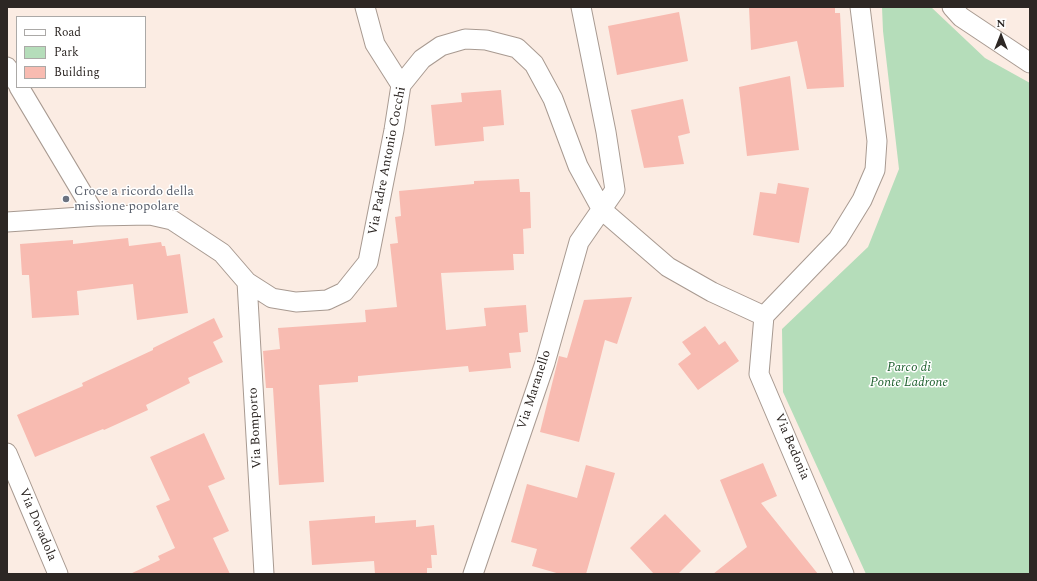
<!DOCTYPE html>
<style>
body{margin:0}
#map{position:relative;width:1037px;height:581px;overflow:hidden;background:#fbece3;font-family:Spectral,serif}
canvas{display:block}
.frame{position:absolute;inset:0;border:8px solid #2d2724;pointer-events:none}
.legend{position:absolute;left:16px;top:16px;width:130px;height:72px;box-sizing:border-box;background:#fff;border:1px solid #aba9a7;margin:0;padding:5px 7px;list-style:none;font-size:12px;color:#2d2724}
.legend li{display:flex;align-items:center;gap:8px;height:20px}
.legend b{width:20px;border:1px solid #aba9a7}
.north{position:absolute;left:981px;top:16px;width:40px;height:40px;-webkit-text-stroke:3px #fff;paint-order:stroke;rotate:0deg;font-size:11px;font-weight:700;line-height:16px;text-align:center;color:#2d2724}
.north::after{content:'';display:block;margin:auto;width:14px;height:18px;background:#2d2724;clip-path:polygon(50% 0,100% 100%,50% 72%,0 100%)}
</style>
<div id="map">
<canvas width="1037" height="581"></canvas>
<div class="frame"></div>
<ul class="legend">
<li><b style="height:5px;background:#fff"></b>Road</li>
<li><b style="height:11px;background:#b5ddba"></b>Park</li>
<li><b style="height:11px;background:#f8bbb1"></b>Building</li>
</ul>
<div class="north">N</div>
</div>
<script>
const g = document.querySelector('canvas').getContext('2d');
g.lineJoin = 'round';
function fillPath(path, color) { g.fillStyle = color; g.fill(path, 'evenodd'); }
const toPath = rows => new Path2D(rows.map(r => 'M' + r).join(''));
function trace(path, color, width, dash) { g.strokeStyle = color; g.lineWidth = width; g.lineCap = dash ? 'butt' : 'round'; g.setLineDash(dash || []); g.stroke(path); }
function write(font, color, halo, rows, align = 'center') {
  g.font = font + ' Spectral,serif'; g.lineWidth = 3; g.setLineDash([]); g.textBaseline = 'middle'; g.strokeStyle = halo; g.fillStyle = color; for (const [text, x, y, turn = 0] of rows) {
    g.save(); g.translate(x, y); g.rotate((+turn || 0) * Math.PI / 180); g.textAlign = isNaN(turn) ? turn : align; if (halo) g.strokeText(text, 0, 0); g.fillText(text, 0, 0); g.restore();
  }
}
fillPath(toPath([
 [882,7,931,7,985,58,1030,83,1030,574,866,574,783,392,782,329,868,247,899,169,883,31]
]), '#b5ddba');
fillPath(toPath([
 [749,7,835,7,835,13,840,13,844,87,807,89,797,41,751,50],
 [679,12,688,61,617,75,608,26],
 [790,76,799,150,747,156,739,87],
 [501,90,504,125,483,127,484,141,435,146,431,105,462,102,461,93],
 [683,99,690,133,678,136,684,164,644,168,631,110],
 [519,179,520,192,530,192,531,228,523,229,524,254,513,254,514,270,441,273,446,330,486,326,484,308,526,305,528,332,519,333,521,352,509,353,511,368,469,372,468,366,358,376,358,382,319,385,324,482,279,485,273,388,266,388,263,351,280,349,278,328,366,322,365,310,397,307,390,244,398,243,395,217,401,216,399,191,474,184,474,181],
 [778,183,809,188,799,243,753,235,760,192,776,194],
 [128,238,129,246,161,242,162,246,165,246,167,256,180,254,188,313,137,320,133,284,77,291,79,315,32,318,29,275,22,275,20,244,73,240,73,244],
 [632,297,617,344,605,340,579,442,540,432,559,356,567,358,584,300],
 [214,318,223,337,213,342,223,362,188,378,190,383,146,405,148,410,104,430,103,429,35,457,17,415,83,386,82,383,153,350,153,348],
 [705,326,719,345,725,341,739,361,698,390,678,364,691,354,682,342],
 [204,433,225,479,208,486,229,531,213,538,230,574,130,574,160,560,158,556,175,548,156,506,170,500,150,457],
 [763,463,777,496,761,503,818,574,713,574,747,547,720,480],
 [586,465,615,473,586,574,560,574,532,566,537,549,511,542,527,484,577,498],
 [665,514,701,551,678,574,654,574,630,548],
 [375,516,375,523,416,520,416,527,434,525,437,555,431,555,432,568,427,568,427,574,375,574,374,561,312,565,309,521]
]), '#f8bbb1');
const minor = toPath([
 [365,7,375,44,401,85],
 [952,7,961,17,1030,63],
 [7,67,17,83],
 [19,87,96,216],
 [7,222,96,216,150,215,172,220,222,253,247,282,272,298,296,302,327,300,344,292,368,262,394,130,401,85,422,59,441,46,465,39,486,40,517,48,534,64,553,99,578,166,602,210,668,267,712,292,764,316,838,239,862,200,875,170,877,141,860,7],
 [247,282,264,574],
 [764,316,759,374,844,574],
 [7,453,58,574],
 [473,574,545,363,579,242,615,190,606,132,581,7]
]);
trace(minor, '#a89a91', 21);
trace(minor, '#fff', 19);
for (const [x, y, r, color] of [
 [66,199,4,"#6b7280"]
]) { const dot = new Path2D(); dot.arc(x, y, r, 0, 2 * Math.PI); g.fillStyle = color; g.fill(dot); trace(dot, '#fff', 1.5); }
write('13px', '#2d2724', '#fff', [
 ["Via Padre Antonio Cocchi",388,161,-79],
 ["Via Maranello",535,390,-72],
 ["Via Bomporto",256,428,-93],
 ["Via Bedonia",791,447,67],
 ["Via Dovadola",37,525,67]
]);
write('13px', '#5b616d', '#fff', [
 ["Croce a ricordo della",74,192],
 ["missione popolare",74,207]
], 'left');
write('italic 13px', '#206130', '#fff', [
 ["Parco di",909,368],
 ["Ponte Ladrone",909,383]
]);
</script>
